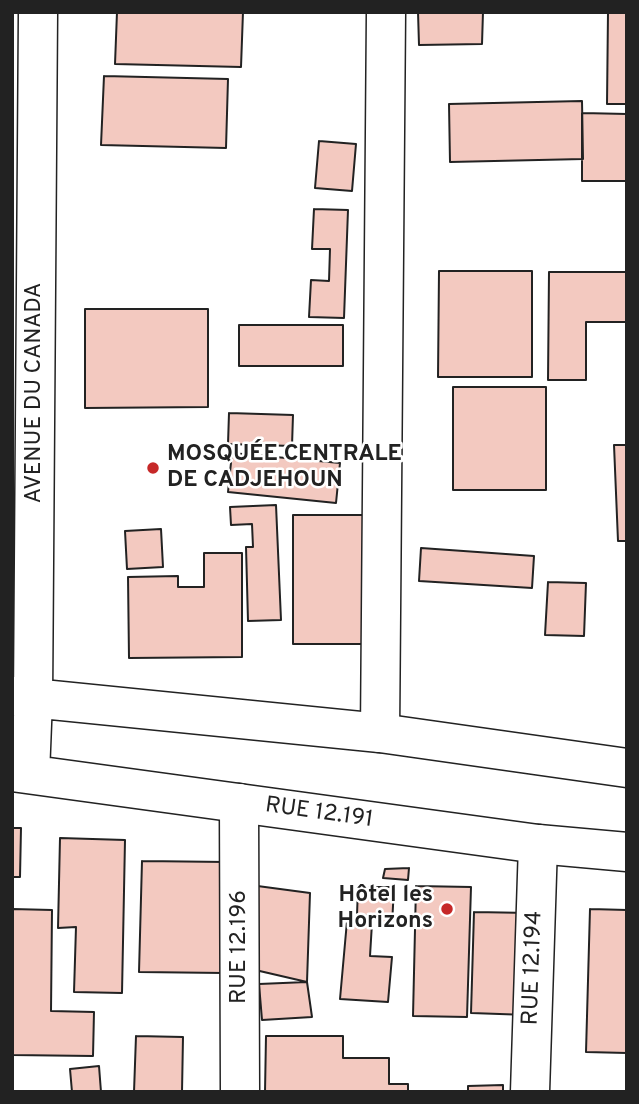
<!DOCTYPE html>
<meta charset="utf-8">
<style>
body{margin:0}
#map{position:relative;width:639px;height:1104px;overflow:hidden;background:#fff;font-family:Overpass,sans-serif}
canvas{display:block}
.frame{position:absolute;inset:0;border:14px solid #222;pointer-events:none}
</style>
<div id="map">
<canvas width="639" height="1104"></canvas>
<div class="frame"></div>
</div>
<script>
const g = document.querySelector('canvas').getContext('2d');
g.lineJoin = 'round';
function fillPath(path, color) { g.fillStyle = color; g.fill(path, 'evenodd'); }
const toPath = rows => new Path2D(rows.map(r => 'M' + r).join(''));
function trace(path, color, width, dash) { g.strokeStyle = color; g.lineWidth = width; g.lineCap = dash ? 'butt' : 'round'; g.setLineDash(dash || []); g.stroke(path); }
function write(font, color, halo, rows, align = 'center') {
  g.font = font + ' Overpass,sans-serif'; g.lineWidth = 5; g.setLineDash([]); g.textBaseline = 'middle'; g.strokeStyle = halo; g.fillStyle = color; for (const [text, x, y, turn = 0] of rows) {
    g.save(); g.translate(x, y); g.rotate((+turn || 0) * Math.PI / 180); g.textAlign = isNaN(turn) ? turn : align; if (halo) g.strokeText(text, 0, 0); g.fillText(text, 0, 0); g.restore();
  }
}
const building = toPath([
 [117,12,243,12,241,67,115,64,117,12],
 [418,12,483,12,482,44,419,45,418,12],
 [608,12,627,12,627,104,607,104,608,12],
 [104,76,228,79,226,148,101,145,104,76],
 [582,101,583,159,450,162,449,104,582,101],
 [582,113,627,114,627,181,582,181,582,113],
 [319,141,356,144,352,191,315,188,319,141],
 [314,209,348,210,344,318,309,317,311,280,329,281,330,249,312,249,314,209],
 [439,271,532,271,532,377,438,377,439,271],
 [549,272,627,272,627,322,586,322,586,380,548,380,549,272],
 [85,309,208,309,208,407,85,408,85,309],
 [239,325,343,325,343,366,239,366,239,325],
 [453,387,546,387,546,490,453,490,453,387],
 [229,413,293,415,292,446,228,444,229,413],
 [614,445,627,445,627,541,618,541,614,445],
 [232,453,340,463,336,503,228,492,232,453],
 [276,505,281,620,248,621,246,547,253,547,252,524,231,525,230,507,276,505],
 [293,515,366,515,366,644,293,644,293,515],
 [161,529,163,567,127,569,125,531,161,529],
 [421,548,534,556,532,588,419,581,421,548],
 [204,553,242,553,242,657,129,658,128,577,178,576,178,587,204,587,204,553],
 [548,582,586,583,584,636,545,635,548,582],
 [12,828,21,828,20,877,12,877,12,828],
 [60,838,125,840,122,993,74,992,76,927,58,928,60,838],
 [142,861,226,862,224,973,139,972,142,861],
 [409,868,408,880,383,878,385,869,409,868],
 [250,885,310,893,307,982,251,969,250,885],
 [416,886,471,887,467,1017,413,1016,416,886],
 [358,887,394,887,392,925,378,924,378,916,357,915,358,887],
 [12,909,52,910,51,1011,94,1012,93,1056,12,1055,12,909],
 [590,909,627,910,627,1053,586,1052,590,909],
 [474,912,530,913,528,1015,471,1013,474,912],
 [347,921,372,923,370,956,392,957,388,1002,340,999,347,921],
 [307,982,312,1017,262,1020,259,984,307,982],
 [136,1036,183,1037,182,1092,134,1092,136,1036],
 [266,1036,343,1036,343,1058,389,1058,389,1084,408,1084,408,1092,265,1092,266,1036],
 [99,1066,101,1092,72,1092,70,1069,99,1066],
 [503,1085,503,1092,468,1092,468,1086,503,1085]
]);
fillPath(building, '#f3c9c0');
trace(building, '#222', 2);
const minor = toPath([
 [380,733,386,12],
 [239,803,240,1092],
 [530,1092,538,844]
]);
const major = toPath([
 [12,696,380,733,627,768],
 [12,772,538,844,627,852],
 [30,774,33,699,38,12]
]);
trace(minor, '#222', 41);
trace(major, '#222', 41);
trace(minor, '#fff', 38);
trace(major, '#fff', 38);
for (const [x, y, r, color] of [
 [153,468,7,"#c62828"],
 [447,909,7,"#c62828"]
]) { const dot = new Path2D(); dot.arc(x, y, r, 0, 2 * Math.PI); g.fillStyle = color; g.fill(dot); trace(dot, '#fff', 2.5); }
write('23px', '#222', '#fff', [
 ["AVENUE DU CANADA",35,393,-90],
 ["RUE 12.191",319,814,8],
 ["RUE 12.196",240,947,-90],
 ["RUE 12.194",534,968,-88]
]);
write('bold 23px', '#222', '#fff', [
 ["MOSQUÉE CENTRALE",167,455],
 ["DE CADJEHOUN",167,481],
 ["Hôtel les",433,896,"right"],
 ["Horizons",433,922,"right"]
], 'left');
</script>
